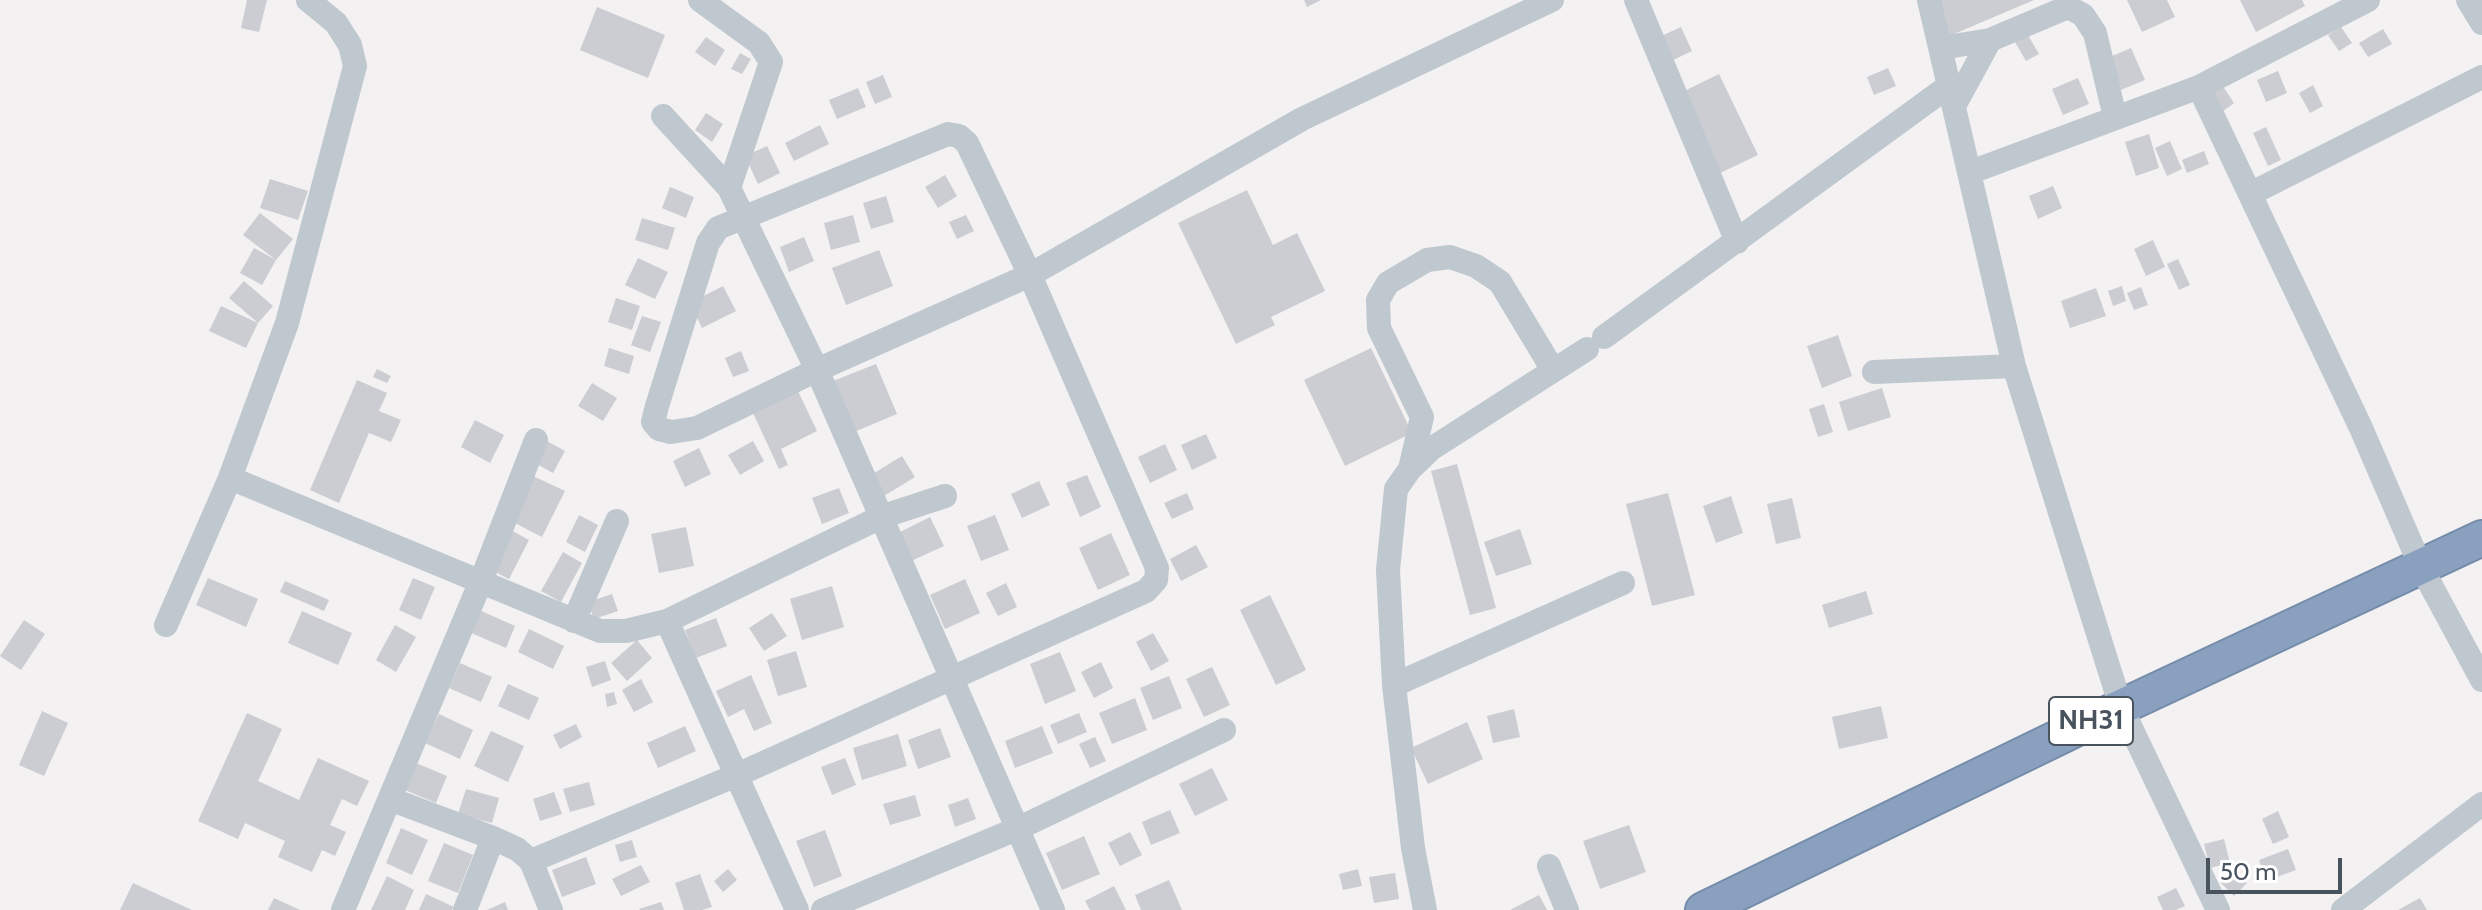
<!DOCTYPE html>
<style>
body{margin:0}
#map{position:relative;width:2482px;height:910px;overflow:hidden;background:#f3f1f1;font-family:Cabin,sans-serif}
canvas{display:block}
.scale{position:absolute;left:2206px;top:858px;width:136px;height:36px;box-sizing:border-box;border:4px solid #49535e;border-top:0;padding-left:10px;font-size:24px;line-height:28px;white-space:nowrap;color:#49535e;-webkit-text-stroke:6px #fff;paint-order:stroke}
</style>
<div id="map">
<canvas width="2482" height="910"></canvas>
<div class="scale">50 m</div>
</div>
<script>
const g = document.querySelector('canvas').getContext('2d');
g.lineJoin = 'round';
function fillPath(path, color) { g.fillStyle = color; g.fill(path, 'evenodd'); }
const toPath = rows => new Path2D(rows.map(r => 'M' + r).join(''));
function trace(path, color, width, dash) { g.strokeStyle = color; g.lineWidth = width; g.lineCap = dash ? 'butt' : 'round'; g.setLineDash(dash || []); g.stroke(path); }
function write(font, color, halo, rows, align = 'center') {
  g.font = font + ' Cabin,sans-serif'; g.lineWidth = 7; g.setLineDash([]); g.textBaseline = 'middle'; g.strokeStyle = halo; g.fillStyle = color; for (const [text, x, y, turn = 0] of rows) {
    g.save(); g.translate(x, y); g.rotate((+turn || 0) * Math.PI / 180); g.textAlign = isNaN(turn) ? turn : align; if (halo) g.strokeText(text, 0, 0); g.fillText(text, 0, 0); g.restore();
  }
}
fillPath(toPath([
 [247,0,267,0,259,32,241,28],
 [1304,0,1321,0,1307,7],
 [1931,0,2034,0,1947,37],
 [2127,0,2167,0,2175,17,2142,32],
 [2240,0,2302,0,2305,6,2256,32],
 [597,7,665,35,648,78,580,50],
 [1681,27,1692,51,1671,61,1659,37],
 [2341,27,2352,43,2339,51,2328,35],
 [2383,29,2392,44,2368,57,2359,43],
 [2028,35,2039,54,2026,61,2015,42],
 [706,37,725,50,715,66,695,52],
 [2131,48,2145,80,2118,91,2105,59],
 [740,53,751,59,742,74,731,69],
 [1888,68,1896,86,1874,95,1867,77],
 [2278,71,2287,93,2266,102,2257,80],
 [1719,74,1758,155,1716,175,1678,94],
 [883,75,892,97,875,104,866,82],
 [2078,78,2089,104,2063,115,2052,89],
 [2222,85,2234,103,2218,115,2205,97],
 [2313,85,2323,106,2310,113,2299,93],
 [858,88,866,107,837,119,829,100],
 [706,113,723,124,712,142,695,130],
 [820,125,829,144,794,161,785,143],
 [2266,127,2281,160,2268,166,2253,133],
 [2149,134,2159,168,2136,176,2125,142],
 [2170,141,2182,169,2167,176,2155,148],
 [767,146,780,173,758,184,745,156],
 [2204,151,2209,164,2187,173,2182,160],
 [945,175,957,196,938,208,925,187],
 [270,179,308,191,298,220,260,208],
 [2053,186,2062,208,2038,219,2029,196],
 [670,187,694,197,686,218,662,208],
 [1247,190,1273,245,1297,233,1325,291,1271,317,1275,325,1236,344,1178,223],
 [886,196,894,222,871,229,863,203],
 [260,213,293,239,276,260,262,285,240,273,254,248,276,260,243,235],
 [853,215,860,242,831,250,824,223],
 [966,215,974,231,957,239,949,222],
 [642,218,675,228,668,250,635,240],
 [804,237,814,261,789,272,780,247],
 [2153,240,2165,267,2146,276,2134,249],
 [879,250,893,286,846,305,832,268],
 [638,258,668,272,655,299,625,285],
 [2178,259,2190,285,2179,290,2167,264],
 [244,281,273,306,258,323,246,348,209,331,221,306,258,323,229,298],
 [723,286,736,311,702,328,690,303],
 [2122,286,2126,301,2113,306,2108,291],
 [2141,287,2148,305,2134,310,2127,293],
 [2096,288,2106,316,2070,328,2061,301],
 [616,298,640,306,632,330,608,322],
 [642,316,661,322,650,352,631,345],
 [1838,335,1852,376,1822,388,1807,346],
 [609,348,634,356,629,374,604,366],
 [1371,348,1412,433,1345,466,1304,380],
 [741,351,749,371,733,377,725,358],
 [876,364,897,414,854,432,833,381],
 [377,369,391,376,387,383,373,377],
 [357,380,387,393,379,411,401,420,391,442,369,433,339,503,310,490],
 [592,383,617,398,603,421,578,406],
 [1882,388,1891,417,1848,431,1839,402],
 [798,391,817,431,781,449,788,465,779,469,753,413],
 [1824,404,1833,432,1818,437,1809,409],
 [475,420,504,435,490,463,461,447],
 [1206,434,1217,458,1192,470,1181,445],
 [545,440,565,451,553,473,533,462],
 [753,441,764,461,740,475,728,455],
 [1165,444,1177,470,1150,483,1138,457],
 [699,448,711,474,685,487,673,461],
 [902,456,915,477,884,496,871,475],
 [1457,464,1496,608,1470,615,1431,471],
 [531,475,565,491,542,537,509,520],
 [1087,475,1101,507,1080,517,1066,483],
 [1039,481,1050,505,1022,518,1011,494],
 [839,488,849,513,822,524,812,498],
 [1187,493,1194,509,1172,519,1164,503],
 [1668,493,1695,595,1652,606,1626,504],
 [1731,496,1743,533,1716,543,1703,506],
 [1792,498,1801,538,1776,544,1767,504],
 [579,515,598,525,585,552,566,542],
 [995,515,1009,550,981,561,967,526],
 [930,517,944,546,911,561,898,533],
 [686,527,694,566,659,573,651,534],
 [509,529,529,540,509,579,489,569],
 [1520,529,1532,564,1496,576,1484,542],
 [1111,533,1130,575,1098,590,1079,548],
 [1196,545,1208,567,1181,581,1170,559],
 [563,552,582,563,561,602,541,591],
 [208,578,258,599,246,627,196,605],
 [413,578,435,587,421,620,399,610],
 [965,579,980,613,945,629,930,595],
 [285,581,329,600,324,611,280,592],
 [1006,583,1017,607,998,616,986,593],
 [832,586,844,627,802,640,790,599],
 [1866,591,1873,614,1829,628,1822,605],
 [612,594,618,611,594,619,588,602],
 [1270,595,1306,670,1276,685,1240,610],
 [479,610,515,626,506,648,469,632],
 [302,611,352,633,338,665,288,643],
 [772,613,787,636,764,651,749,628],
 [716,618,727,646,696,658,685,630],
 [24,620,45,634,21,670,0,656],
 [395,625,416,637,396,672,376,660],
 [529,629,564,646,553,669,518,652],
 [1153,633,1169,661,1151,671,1136,642],
 [637,640,652,658,627,681,611,663],
 [796,651,807,687,778,696,767,660],
 [1060,652,1076,691,1045,704,1030,664],
 [605,661,611,680,592,687,586,667],
 [1101,662,1113,688,1094,698,1081,672],
 [460,663,492,677,481,702,449,688],
 [1212,667,1230,705,1204,717,1186,679],
 [751,675,772,723,754,731,744,709,728,717,716,691],
 [1169,676,1182,708,1153,720,1140,688],
 [641,679,653,702,634,712,622,690],
 [508,684,539,698,529,720,498,706],
 [614,692,617,704,607,707,605,694],
 [1135,698,1147,730,1112,744,1099,713],
 [1881,706,1888,738,1839,749,1832,717],
 [1514,709,1520,737,1493,743,1487,716],
 [42,711,68,723,44,776,19,765],
 [247,713,282,729,258,781,299,800,318,758,369,781,357,806,342,799,330,825,346,832,335,856,322,850,312,872,278,857,285,841,245,823,238,839,198,821],
 [1079,713,1087,732,1058,744,1050,725],
 [439,714,473,730,460,759,425,743],
 [1467,722,1483,759,1428,784,1411,748],
 [576,724,582,737,560,749,553,735],
 [685,726,696,751,658,768,647,743],
 [1042,726,1053,753,1015,768,1005,741],
 [940,728,951,757,918,769,908,740],
 [491,731,524,746,508,782,474,766],
 [898,734,907,766,862,780,853,748],
 [1095,737,1106,761,1090,768,1079,744],
 [845,758,856,785,832,795,821,767],
 [416,763,447,776,436,803,405,790],
 [1212,768,1228,800,1195,816,1179,784],
 [589,782,595,805,570,812,563,789],
 [466,789,499,798,492,823,458,814],
 [554,792,562,814,540,821,533,799],
 [915,795,921,816,890,825,883,804],
 [968,798,976,819,955,827,948,805],
 [1170,810,1180,833,1151,845,1142,822],
 [2278,811,2289,837,2273,844,2262,819],
 [1629,825,1646,872,1600,889,1583,841],
 [401,828,428,840,412,875,386,863],
 [825,830,842,876,814,887,796,841],
 [1130,832,1142,855,1120,866,1108,843],
 [1084,836,1100,874,1062,890,1046,853],
 [2224,839,2230,863,2210,868,2204,844],
 [632,840,637,857,620,862,615,845],
 [444,843,473,855,458,893,428,881],
 [2288,849,2296,870,2266,881,2259,860],
 [586,857,596,884,562,897,552,870],
 [641,865,650,882,621,896,612,879],
 [728,869,737,880,723,892,714,881],
 [1358,869,1362,886,1343,890,1339,874],
 [2234,870,2247,883,2234,896,2221,883],
 [1395,873,1399,899,1374,903,1369,877],
 [700,874,712,907,702,910,684,910,675,883],
 [387,876,414,890,405,910,371,910],
 [1169,880,1182,910,1141,910,1135,895],
 [133,883,192,910,120,910],
 [1114,886,1126,910,1090,910,1085,901],
 [2176,888,2185,906,2176,910,2163,910,2157,897],
 [426,894,454,907,452,910,419,910],
 [1539,895,1547,910,1510,910],
 [274,898,300,910,268,910],
 [2420,898,2427,910,2398,910],
 [505,902,508,910,487,910],
 [661,902,664,910,640,910,639,909]
]), '#cbcdd3');
const highway = toPath([
 [1703,910,2121,707,2482,538]
]);
trace(highway, '#758caa', 38);
trace(toPath([
 [700,0,759,43,771,62,729,188],
 [1636,0,1737,242],
 [1929,0,2014,366,2121,707,2218,910],
 [2468,0,2482,23],
 [1941,48,1990,40,2068,7,2083,15,2095,33,2115,117],
 [2199,87,2361,428,2421,567,2482,680],
 [1954,106,1990,40],
 [663,116,729,188,817,370,1053,910],
 [1971,172,2199,87,2368,0],
 [2250,194,2482,77],
 [1604,337,1950,85],
 [1874,372,2014,366],
 [1410,469,1422,417,1379,328,1378,300,1388,283,1427,260,1450,257,1476,266,1500,282,1553,370],
 [230,478,600,631,626,631,667,621,881,517,945,496],
 [574,621,617,521],
 [667,621,797,910],
 [166,625,230,478,287,323,355,66,350,45,336,23,308,0],
 [1394,685,1623,583],
 [390,799,493,838,517,849,531,861],
 [1549,866,1567,910],
 [343,910,481,581,536,440],
 [465,910,493,838],
 [551,910,531,861,737,775,952,678,1146,591,1156,580,1157,568,1030,275,967,143,959,136,948,134,718,228,708,243,657,406,653,422,659,429,671,432,697,428,817,370,1030,275,1302,119,1552,0],
 [823,910,1019,828,1224,730],
 [1425,910,1413,848,1394,685,1388,570,1396,489,1410,469,1431,449,1587,349],
 [2343,910,2482,804]
]), '#bfc7cf', 24);
trace(highway, '#89a1bf', 34);
for (const [x, y, w] of [
 [2091,721,84]
]) { const box = new Path2D(); box.roundRect(x - w / 2, y - 24, w, 48, 6); g.fillStyle = '#fff'; g.fill(box); trace(box, '#49535e', 2); }
write('bold 28px', '#49535e', null, [
 ["NH31",2091,721]
]);
</script>
